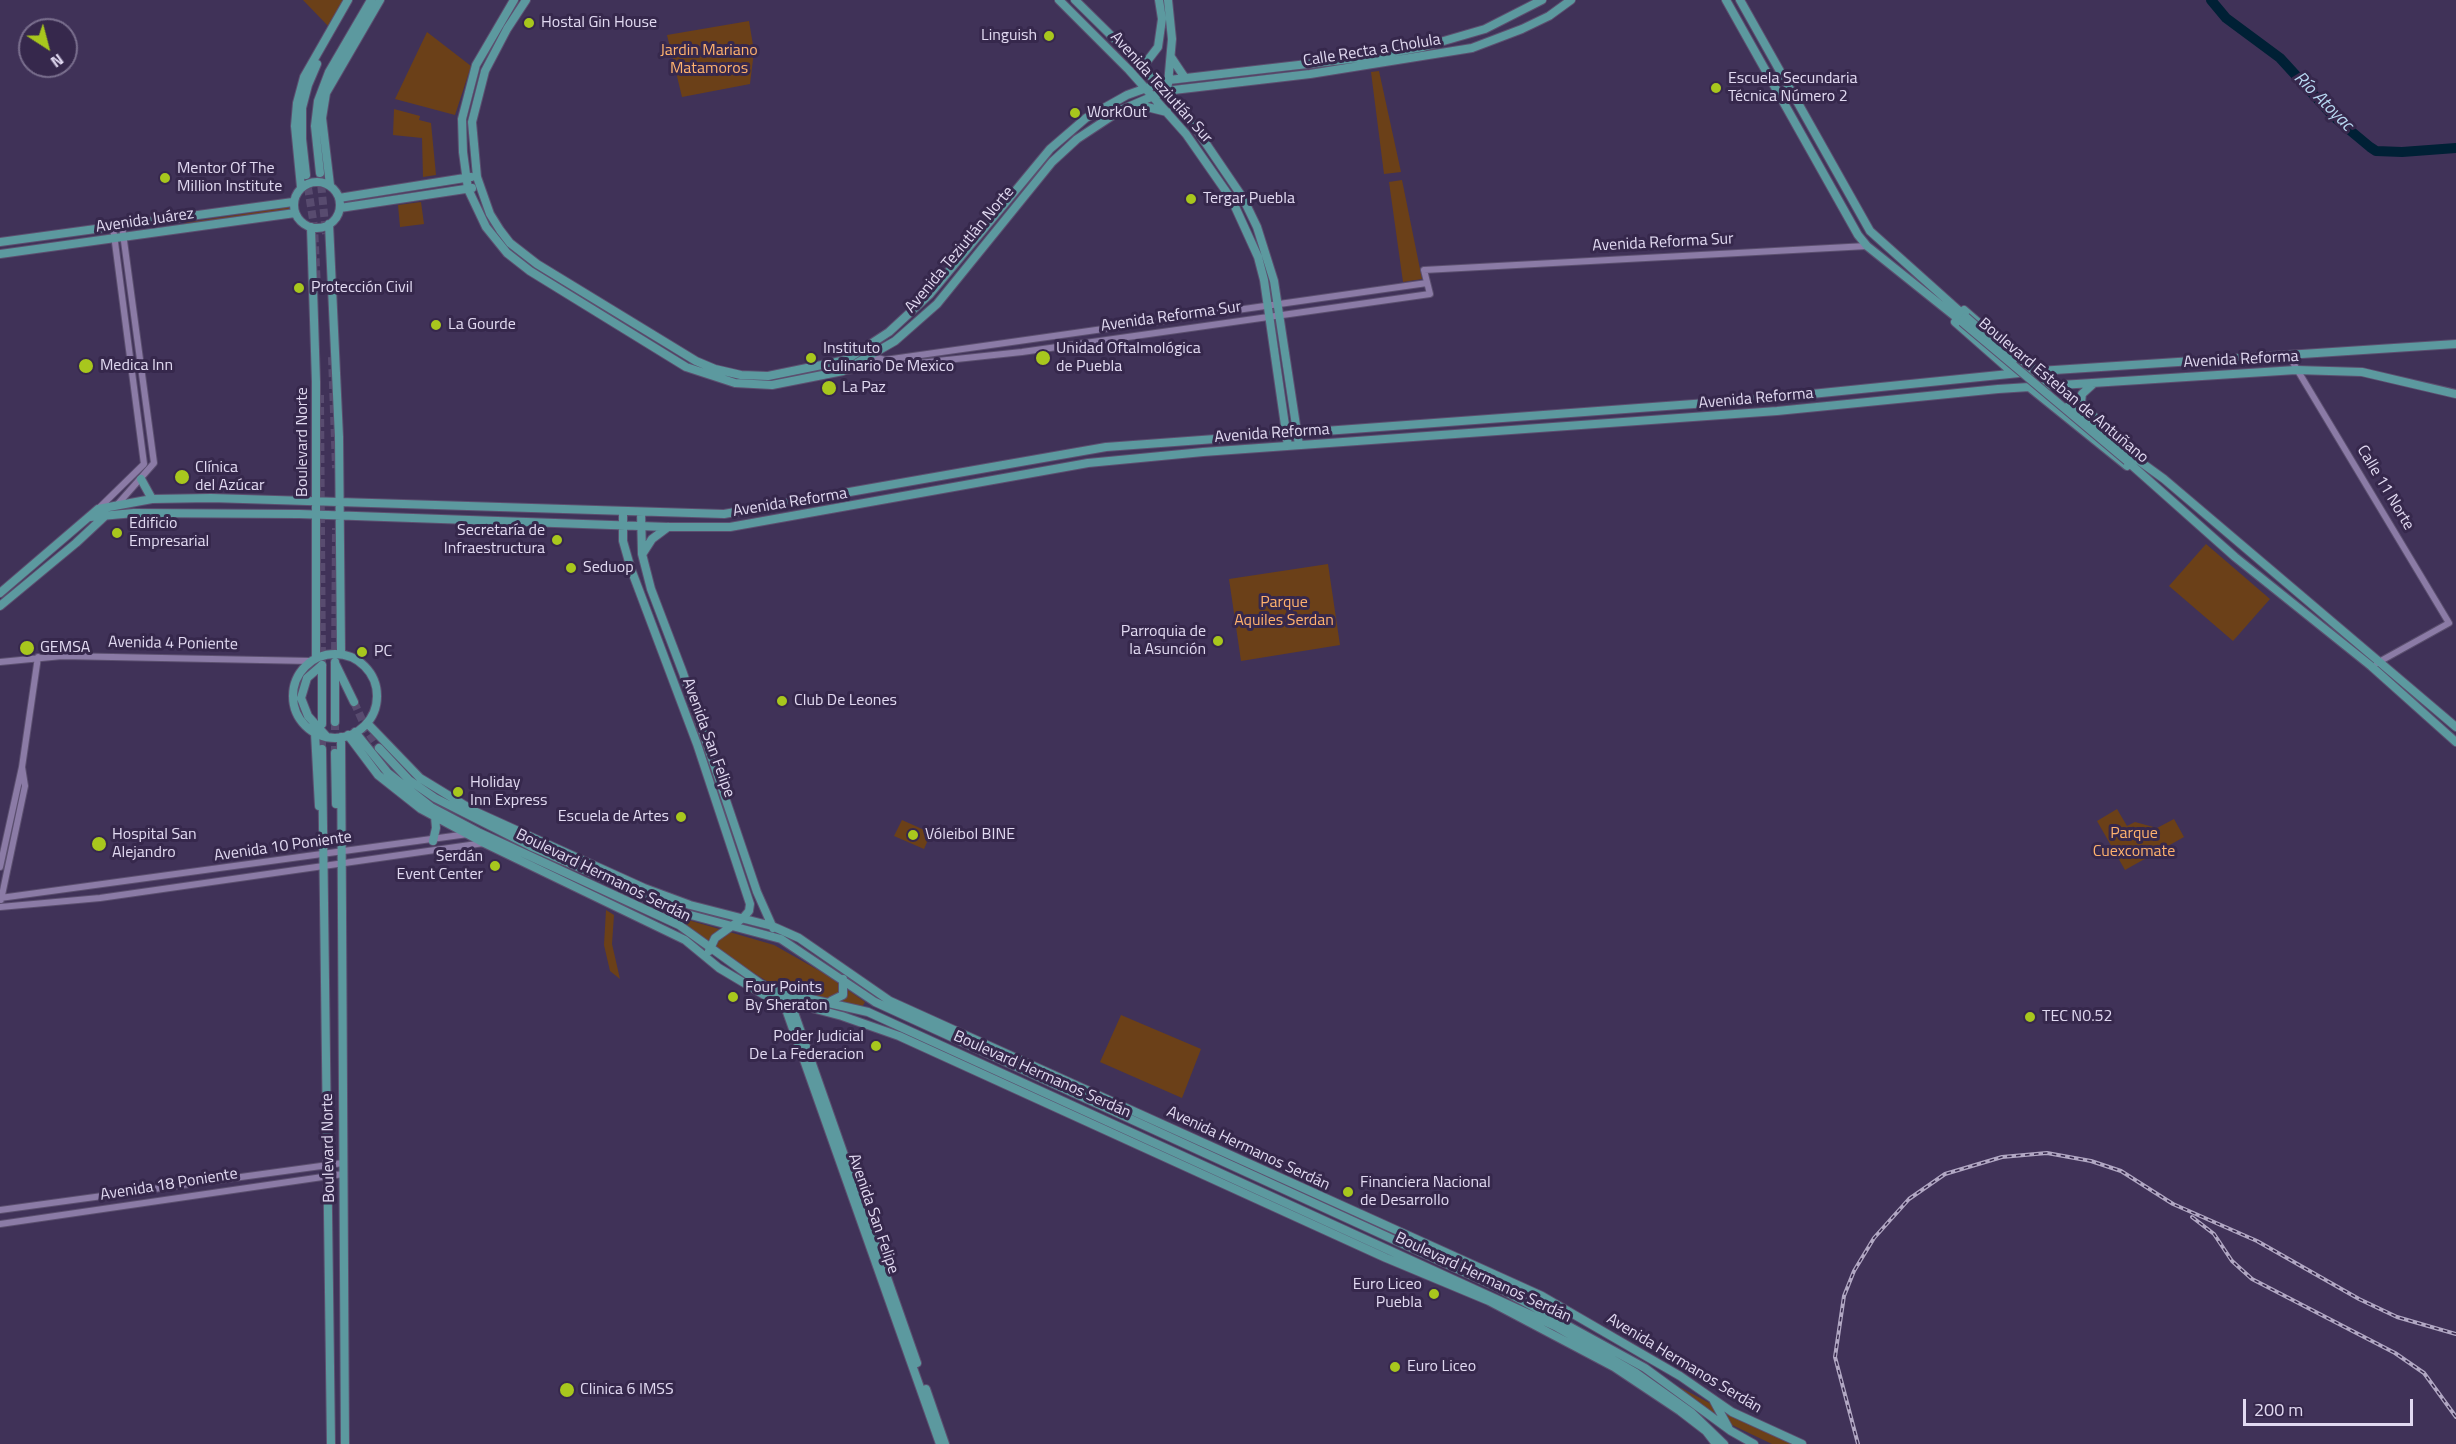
<!DOCTYPE html>
<meta charset="utf-8">
<style>
body{margin:0}
#map{position:relative;width:2456px;height:1444px;overflow:hidden;background:#403258;font-family:"Titillium Web",sans-serif}
canvas{display:block}
.north{position:absolute;left:18px;top:18px;width:60px;height:60px;box-sizing:border-box;background:#36284c;border:2px solid #7a6f8e;border-radius:50%;rotate:144deg;font-size:16px;font-weight:700;line-height:24px;text-align:center;color:#e1d9f1}
.north::after{content:'';display:block;margin:auto;width:21px;height:27px;background:#a8c71d;clip-path:polygon(50% 0,100% 100%,50% 72%,0 100%)}
.scale{position:absolute;left:2243px;top:1399px;width:170px;height:27px;box-sizing:border-box;border:3px solid #e1d9f1;border-top:0;padding-left:8px;font-size:18px;line-height:21px;white-space:nowrap;color:#e1d9f1;-webkit-text-stroke:4px #36284c;paint-order:stroke}
</style>
<div id="map">
<canvas width="2456" height="1444"></canvas>
<div class="north">N</div>
<div class="scale">200 m</div>
</div>
<script>
const g = document.querySelector('canvas').getContext('2d');
g.lineJoin = 'round';
function fillPath(path, color) { g.fillStyle = color; g.fill(path, 'evenodd'); }
const toPath = rows => new Path2D(rows.map(r => 'M' + r).join(''));
function trace(path, color, width, dash) { g.strokeStyle = color; g.lineWidth = width; g.lineCap = dash ? 'butt' : 'round'; g.setLineDash(dash || []); g.stroke(path); }
function write(font, color, halo, rows, align = 'center') {
  g.font = font + ' "Titillium Web",sans-serif'; g.lineWidth = 6; g.setLineDash([]); g.textBaseline = 'middle'; g.strokeStyle = halo; g.fillStyle = color; for (const [text, x, y, turn = 0] of rows) {
    g.save(); g.translate(x, y); g.rotate((+turn || 0) * Math.PI / 180); g.textAlign = isNaN(turn) ? turn : align; if (halo) g.strokeText(text, 0, 0); g.fillText(text, 0, 0); g.restore();
  }
}
fillPath(toPath([
 [303,0,342,0,344,3,329,27],
 [749,21,754,51,750,84,682,97,667,35],
 [427,32,471,66,455,115,395,99],
 [1379,71,1401,172,1384,174,1371,72],
 [394,109,420,116,419,120,431,123,436,175,423,177,422,138,393,135],
 [1402,180,1422,279,1403,282,1389,182],
 [421,202,424,224,400,227,398,205],
 [289,207,289,211,186,225,184,223],
 [2206,544,2270,599,2233,641,2169,586],
 [1328,564,1340,645,1241,661,1229,579],
 [2117,809,2127,826,2135,822,2157,828,2174,819,2184,837,2125,870,2097,821],
 [902,820,931,833,924,849,894,836],
 [606,910,614,915,612,944,620,979,610,971,604,945],
 [678,917,774,945,825,974,865,1002,862,1007,775,986,727,957,674,919],
 [1121,1015,1201,1049,1182,1098,1100,1062],
 [1668,1381,1734,1416,1794,1444,1772,1444,1730,1424]
]), '#6b4018');
trace(toPath([
 [2211,0,2226,18,2280,58,2334,117,2370,147,2376,151,2402,152,2456,148]
]), '#002035', 10);
trace(toPath([
 [320,173,326,234],
 [306,175,314,226,317,287],
 [332,357,336,468],
 [320,395,322,665],
 [335,662,336,528],
 [354,702,367,731,379,748],
 [335,722,335,753],
 [322,728,322,749]
]), '#584b6f', 8, [8, 4]);
const minor = toPath([
 [875,354,877,358,885,360,1427,283],
 [2289,356,2449,623,2377,663],
 [844,371,1022,352,1430,294,1424,270,1867,246],
 [117,505,154,463,122,226],
 [99,508,144,464,113,227],
 [0,662,62,656,311,661],
 [0,867,22,767,38,657],
 [0,898,468,834],
 [1,900,25,786,22,767],
 [0,907,100,898,484,843],
 [0,1210,343,1163],
 [0,1224,343,1174]
]);
const major = toPath([
 [514,0,476,65,462,119,463,152,468,189,486,227,507,253,530,271,686,367,735,383,772,385,843,371,895,341,937,304,1052,162,1077,139,1121,110,1165,91,1310,74,1472,48,1522,29,1549,16,1571,0],
 [526,0,507,29,485,71,472,122,477,177,490,214,500,230,510,243,537,264,696,361,715,369,741,375,768,376,846,360,889,332,930,294,1050,149,1086,118,1127,95,1169,80,1368,57,1423,47,1485,29,1542,0],
 [1059,0,1129,70,1186,134,1232,200,1258,257,1264,280,1288,446],
 [1075,0,1140,64,1190,120,1243,198,1257,227,1274,281,1299,445],
 [1168,0,1172,39,1168,84],
 [1726,0,1858,235,1867,246,1962,322],
 [1740,0,1870,231,1966,317],
 [1171,57,1185,78],
 [1140,64,1148,60,1158,47,1162,19,1159,0],
 [1135,104,1167,112],
 [320,173,315,126,318,101,329,72,371,0],
 [306,175,302,139,302,108,308,85,317,64],
 '294 205a23 23 0 1 1 46 0a23 23 0 1 1-46 0Z',
 [330,185,322,118,326,93,380,0],
 [301,187,295,126,297,103,304,77,348,0],
 [339,198,471,177],
 [340,208,472,188],
 [329,224,339,437,341,654],
 [311,227,316,382,316,658],
 [0,242,293,202],
 [0,254,295,213],
 [1964,310,2024,362,2038,371],
 [1955,322,2013,373],
 [2093,384,2082,394,2081,402,2084,408,2141,457],
 [2029,387,2127,466],
 [2131,455,2164,479,2456,727],
 [2127,461,2235,557,2371,666,2456,742],
 [141,479,152,499],
 [623,511,623,541,631,569,697,744,750,904,749,911,743,918,715,938,709,951],
 [641,512,642,554,651,589,683,673,757,892,773,928],
 [90,517,134,513,299,514,668,527,730,527,1088,463,1203,452,1777,411,1998,389,2296,370,2362,372,2456,394],
 [643,553,652,539,668,527],
 [0,593,98,509,152,499,211,498,724,514,1106,447,1762,399,2039,371,2456,344],
 [0,606,76,543,106,515],
 '293 696a42 42 0 1 1 84 0a42 42 0 1 1-84 0Z',
 [335,663,354,702],
 [322,665,307,678,301,698,308,716,327,737],
 [322,665,322,724],
 [335,722,335,662],
 [367,723,420,778,474,811,644,888,690,905,772,926,799,938,890,1001,1542,1296,1680,1376,1732,1412,1802,1444],
 [355,732,388,773,431,807,480,833,679,925,761,984,780,992,868,1012,1555,1326,1636,1373,1692,1413,1724,1444],
 [315,733,319,806],
 [348,735,378,775,421,809,484,843,685,940,719,968,766,996,842,1016,899,1036,1386,1258,1489,1301,1614,1367,1680,1411,1706,1431,1716,1444],
 [341,737,345,1444],
 [379,748,409,780,435,798,530,846,683,913,781,939,875,1002,1499,1288,1645,1368,1731,1431,1754,1444],
 [322,749,331,1444],
 [335,753,336,804],
 [433,841,436,828,435,817],
 [782,998,940,1444],
 [790,1001,917,1363],
 [831,1001,843,995,843,979],
 [926,1389,945,1444],
 [1714,1401,1728,1427]
]);
trace(minor, '#5b4f6f', 8);
trace(major, '#5b4f6f', 10);
trace(minor, '#8b7ba6', 6);
trace(major, '#5c999f', 8);
const rail = toPath([
 [2192,1217,2214,1234,2232,1261,2252,1279,2395,1353,2424,1373,2456,1417],
 [1858,1444,1835,1357,1844,1296,1854,1271,1874,1238,1909,1199,1945,1174,2002,1157,2047,1153,2091,1161,2121,1171,2173,1204,2257,1241,2359,1299,2397,1317,2456,1334]
]);
trace(rail, '#b1a7c3', 4);
trace(rail, '#36284c', 1.5, [4.5]);
const majorBridge = toPath([
 [1966,317,2014,359],
 [1962,322,2127,461],
 [2069,405,2131,455]
]);
trace(majorBridge, '#5b4f6f', 10, []);
trace(majorBridge, '#5c999f', 8);
for (const [x, y, r, color] of [
 [529,23,6,"#a8c71d"],
 [1049,36,6,"#a8c71d"],
 [1716,88,6,"#a8c71d"],
 [1075,113,6,"#a8c71d"],
 [165,178,6,"#a8c71d"],
 [1191,199,6,"#a8c71d"],
 [299,288,6,"#a8c71d"],
 [436,325,6,"#a8c71d"],
 [811,358,6,"#a8c71d"],
 [1043,358,8,"#a8c71d"],
 [86,366,8,"#a8c71d"],
 [829,388,8,"#a8c71d"],
 [182,477,8,"#a8c71d"],
 [117,533,6,"#a8c71d"],
 [557,540,6,"#a8c71d"],
 [571,568,6,"#a8c71d"],
 [1218,641,6,"#a8c71d"],
 [27,648,8,"#a8c71d"],
 [362,652,6,"#a8c71d"],
 [782,701,6,"#a8c71d"],
 [458,792,6,"#a8c71d"],
 [681,817,6,"#a8c71d"],
 [913,835,6,"#a8c71d"],
 [99,844,8,"#a8c71d"],
 [495,866,6,"#a8c71d"],
 [733,997,6,"#a8c71d"],
 [2030,1017,6,"#a8c71d"],
 [876,1046,6,"#a8c71d"],
 [1348,1192,6,"#a8c71d"],
 [1434,1294,6,"#a8c71d"],
 [1395,1367,6,"#a8c71d"],
 [567,1390,8,"#a8c71d"]
]) { const dot = new Path2D(); dot.arc(x, y, r, 0, 2 * Math.PI); g.fillStyle = color; g.fill(dot); trace(dot, '#36284c', 2); }
write('16px', '#e1d9f1', '#36284c', [
 ["Hostal Gin House",541,23],
 ["Linguish",1037,36,"right"],
 ["Escuela Secundaria",1728,79],
 ["Técnica Número 2",1728,97],
 ["WorkOut",1087,113],
 ["Mentor Of The",177,169],
 ["Million Institute",177,187],
 ["Tergar Puebla",1203,199],
 ["Protección Civil",311,288],
 ["La Gourde",448,325],
 ["Instituto",823,349],
 ["Culinario De Mexico",823,367],
 ["Unidad Oftalmológica",1056,349],
 ["de Puebla",1056,367],
 ["Medica Inn",100,366],
 ["La Paz",842,388],
 ["Clínica",195,468],
 ["del Azúcar",195,486],
 ["Edificio",129,524],
 ["Empresarial",129,542],
 ["Secretaría de",545,531,"right"],
 ["Infraestructura",545,549,"right"],
 ["Seduop",583,568],
 ["Parroquia de",1206,632,"right"],
 ["la Asunción",1206,650,"right"],
 ["GEMSA",40,648],
 ["PC",374,652],
 ["Club De Leones",794,701],
 ["Holiday",470,783],
 ["Inn Express",470,801],
 ["Escuela de Artes",669,817,"right"],
 ["Hospital San",112,835],
 ["Alejandro",112,853],
 ["Vóleibol BINE",925,835],
 ["Serdán",483,857,"right"],
 ["Event Center",483,875,"right"],
 ["Four Points",745,988],
 ["By Sheraton",745,1006],
 ["TEC N0.52",2042,1017],
 ["Poder Judicial",864,1037,"right"],
 ["De La Federacion",864,1055,"right"],
 ["Financiera Nacional",1360,1183],
 ["de Desarrollo",1360,1201],
 ["Euro Liceo",1422,1285,"right"],
 ["Puebla",1422,1303,"right"],
 ["Euro Liceo",1407,1367],
 ["Clinica 6 IMSS",580,1390]
], 'left');
write('16px', '#feb16e', '#36284c', [
 ["Jardin Mariano",709,51],
 ["Matamoros",709,69],
 ["Parque",1284,603],
 ["Aquiles Serdan",1284,621],
 ["Parque",2134,834],
 ["Cuexcomate",2134,852]
]);
write('16px', '#e1d9f1', '#36284c', [
 ["Calle Recta a Cholula",1372,51,-9],
 ["Avenida Teziutlán Sur",1161,88,48],
 ["Avenida Juárez",145,221,-8],
 ["Avenida Reforma Sur",1663,243,-3],
 ["Avenida Teziutlán Norte",960,250,-50],
 ["Avenida Reforma Sur",1171,317,-8],
 ["Avenida Reforma",2241,360,-3],
 ["Boulevard Esteban de Antuñano",2063,391,40],
 ["Avenida Reforma",1756,399,-5],
 ["Avenida Reforma",1272,434,-4],
 ["Boulevard Norte",303,442,-90],
 ["Calle 11 Norte",2385,488,59],
 ["Avenida Reforma",790,503,-9],
 ["Avenida 4 Poniente",173,644,1],
 ["Avenida San Felipe",708,738,70],
 ["Avenida 10 Poniente",283,847,-8],
 ["Boulevard Hermanos Serdán",603,876,26],
 ["Boulevard Hermanos Serdán",1042,1075,24],
 ["Boulevard Norte",329,1148,-91],
 ["Avenida Hermanos Serdán",1248,1149,25],
 ["Avenida 18 Poniente",169,1185,-9],
 ["Avenida San Felipe",873,1214,71],
 ["Boulevard Hermanos Serdán",1483,1278,25],
 ["Avenida Hermanos Serdán",1684,1364,31]
]);
write('italic 18px', '#b7d8f1', '#36284c', [
 ["Río Atoyac",2323,102,45]
]);
</script>
